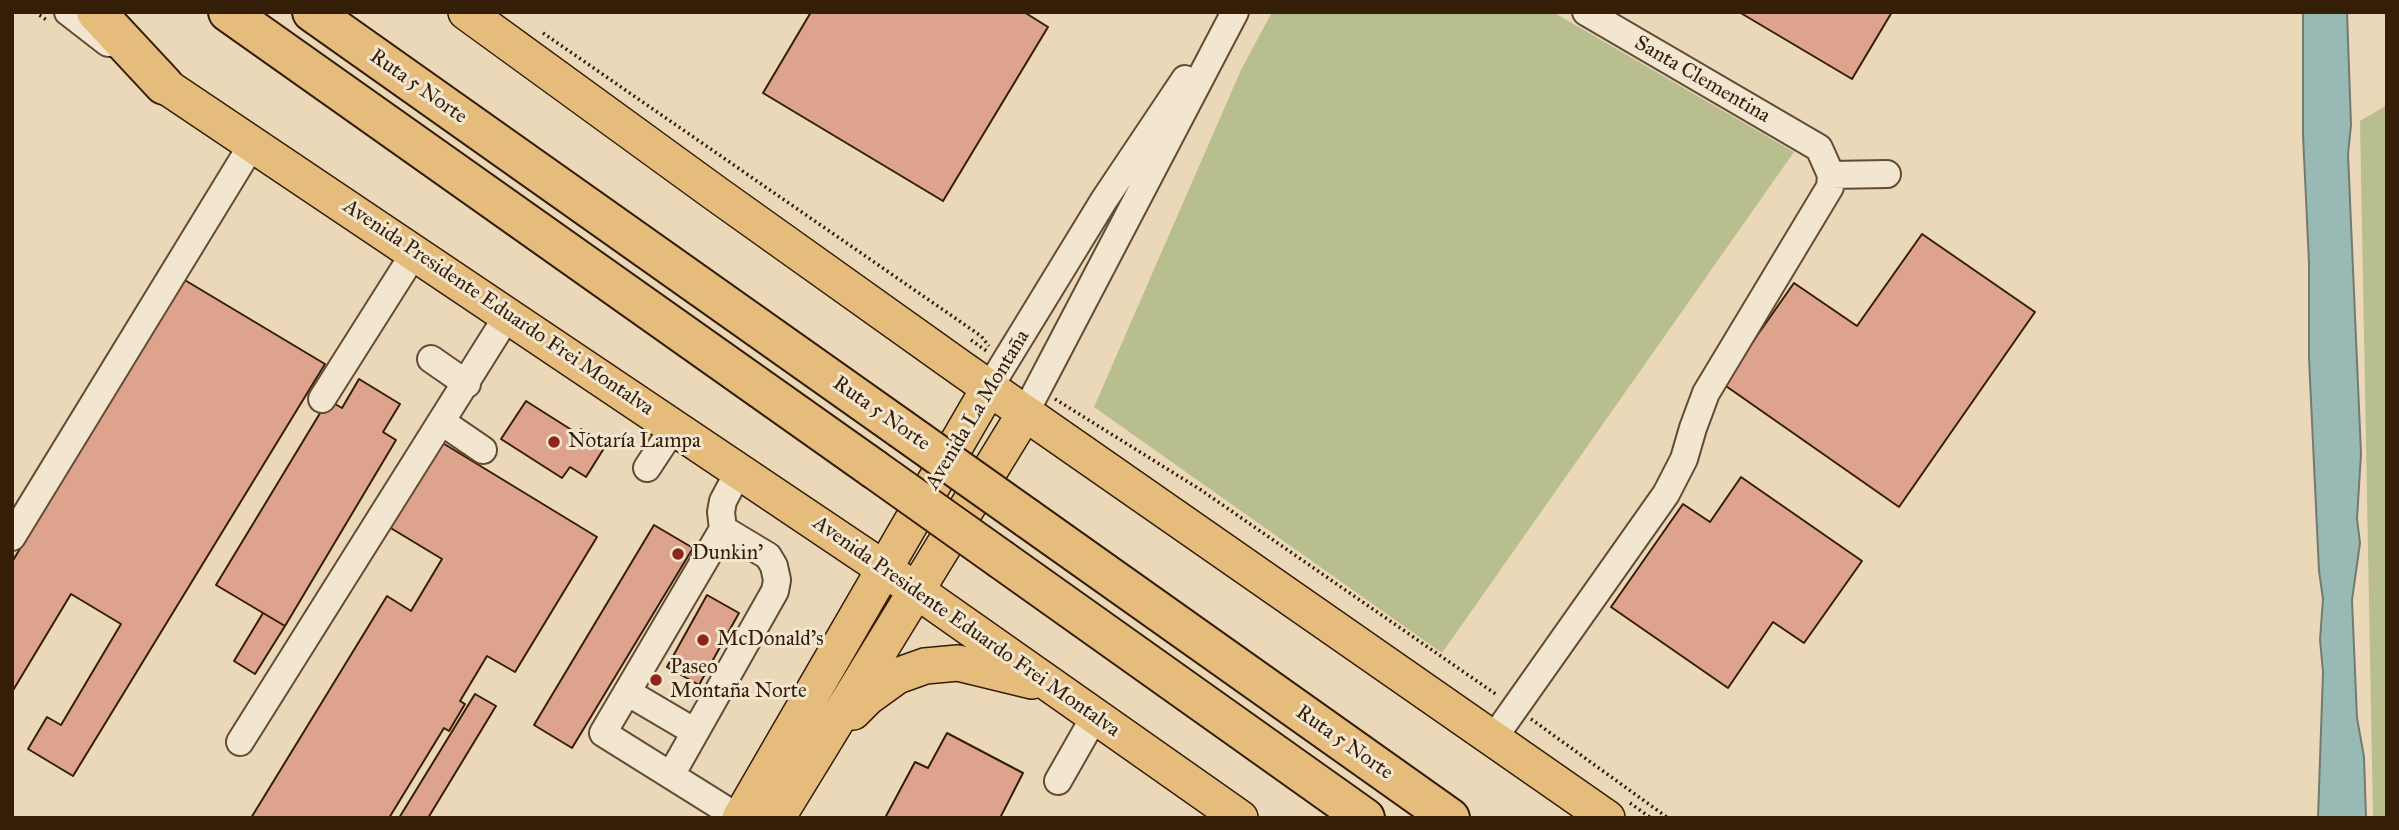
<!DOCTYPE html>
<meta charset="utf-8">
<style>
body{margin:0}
#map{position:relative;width:2399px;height:830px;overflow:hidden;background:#ebd8b8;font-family:"IM FELL Great Primer",serif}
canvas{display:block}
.frame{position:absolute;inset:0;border:14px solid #341e08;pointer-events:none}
</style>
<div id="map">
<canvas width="2399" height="830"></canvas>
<div class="frame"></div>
</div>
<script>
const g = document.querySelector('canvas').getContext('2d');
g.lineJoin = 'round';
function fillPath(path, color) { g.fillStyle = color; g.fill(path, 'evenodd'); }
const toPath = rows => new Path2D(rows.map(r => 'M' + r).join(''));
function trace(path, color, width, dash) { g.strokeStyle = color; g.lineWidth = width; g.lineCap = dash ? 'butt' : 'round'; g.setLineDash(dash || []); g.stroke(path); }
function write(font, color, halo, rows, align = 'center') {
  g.font = font + ' "IM FELL Great Primer",serif'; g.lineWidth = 6; g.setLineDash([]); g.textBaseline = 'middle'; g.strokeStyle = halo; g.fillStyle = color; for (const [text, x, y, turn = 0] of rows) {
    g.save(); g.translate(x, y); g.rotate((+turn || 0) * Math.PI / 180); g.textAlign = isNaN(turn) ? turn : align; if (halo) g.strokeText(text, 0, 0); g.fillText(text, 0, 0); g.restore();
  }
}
fillPath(toPath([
 [1272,12,1553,12,1794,152,1442,653,1094,407,1241,70],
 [2387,105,2387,818,2373,818,2360,121]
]), '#b9be8e');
const water = toPath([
 [2303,12,2347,12,2351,125,2348,154,2361,454,2357,519,2360,543,2352,600,2357,718,2364,757,2366,818,2318,818,2323,672,2320,640,2323,599,2319,571,2309,358,2309,263,2303,135,2303,12]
]);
fillPath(water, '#99b9b5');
trace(water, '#717b70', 2);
const building = toPath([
 [811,12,1024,12,1048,27,943,201,763,93,811,12],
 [1739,12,1892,12,1852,79,1739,12],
 [1922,234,2035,312,1899,507,1723,384,1794,283,1857,326,1922,234],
 [183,279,325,364,73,776,28,749,47,717,61,725,121,624,71,594,12,692,12,562,183,279],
 [359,379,400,404,383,432,396,440,285,626,216,585,328,400,342,408,359,379],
 [526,401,578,434,581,429,606,445,586,477,570,467,562,478,501,439,526,401],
 [441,442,597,537,515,672,487,656,460,701,465,704,449,731,444,728,389,818,251,818,387,596,411,611,442,559,389,527,441,442],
 [1741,477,1862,561,1804,643,1773,622,1728,688,1611,607,1683,504,1710,522,1741,477],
 [654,525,693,548,572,748,534,725,654,525],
 [707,595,739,613,699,685,667,667,707,595],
 [263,613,285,626,255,674,234,661,263,613],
 [475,694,496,706,428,818,399,818,475,694],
 [947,733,1023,773,1000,818,885,818,915,762,928,768,947,733]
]);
fillPath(building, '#dea38c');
trace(building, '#341e08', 2);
const minor = toPath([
 [68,12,108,43],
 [1831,175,1887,174],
 [431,359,467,384],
 [989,388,1104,200,1185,79],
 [322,399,415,252],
 [1025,413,1235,12],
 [442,422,483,450],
 [647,468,674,427],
 [739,471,723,501,721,512,723,529,603,733,739,818],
 [12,537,253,143],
 [627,692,695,732],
 [1493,739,1666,494,1684,459,1693,428,1706,393,1830,187,1831,175,1819,148,1586,12],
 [240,742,508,315],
 [671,775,775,591,777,580,774,566,768,556,723,529],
 [1058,781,1095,716]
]);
const major = toPath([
 [466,12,715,193,962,369,1607,818],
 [164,85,917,591,1240,818],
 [853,712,868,697,897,676,925,666,958,663,1032,681],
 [740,818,989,388],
 [777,818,1025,413]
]);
const highway = toPath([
 [96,12,164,85],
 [228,12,874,469],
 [312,12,900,428],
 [1027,518,1450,818],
 [1002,560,1365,818]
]);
trace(minor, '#624c34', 30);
trace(major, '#341e08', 38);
trace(highway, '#341e08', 42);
trace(toPath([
 [35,12,48,21],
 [543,33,981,336,989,346],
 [971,340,988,352],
 [1055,399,1201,490,1497,695],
 [1531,719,1668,818],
 [1630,803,1651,818]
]), '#341e08', 3.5, [2, 3.5]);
trace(minor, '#f2e6d1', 26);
trace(major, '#e6bc7c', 35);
trace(highway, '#e6bc7c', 38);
const highwayBridge = toPath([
 [900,428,1027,518],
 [874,469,1002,560]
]);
trace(highwayBridge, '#341e08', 42, []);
trace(highwayBridge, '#e6bc7c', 38);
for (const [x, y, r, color] of [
 [554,442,7,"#8f2418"],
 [678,554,7,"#8f2418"],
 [703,640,7,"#8f2418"],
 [656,680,7,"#8f2418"]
]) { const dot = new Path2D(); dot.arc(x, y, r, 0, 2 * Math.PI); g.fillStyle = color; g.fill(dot); trace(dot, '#f2e6d1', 2.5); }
write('21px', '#341e08', '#f2e6d1', [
 ["Santa Clementina",1702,80,30],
 ["Ruta 5 Norte",418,87,35],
 ["Avenida Presidente Eduardo Frei Montalva",498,308,34],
 ["Avenida La Montaña",978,410,-59],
 ["Ruta 5 Norte",881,414,35],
 ["Avenida Presidente Eduardo Frei Montalva",966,627,35],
 ["Ruta 5 Norte",1344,743,35]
]);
write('21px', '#341e08', '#f2e6d1', [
 ["Notaría Lampa",568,442],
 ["Dunkin'",692,554],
 ["McDonald's",717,640],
 ["Paseo",670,668],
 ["Montaña Norte",670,692]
], 'left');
</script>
